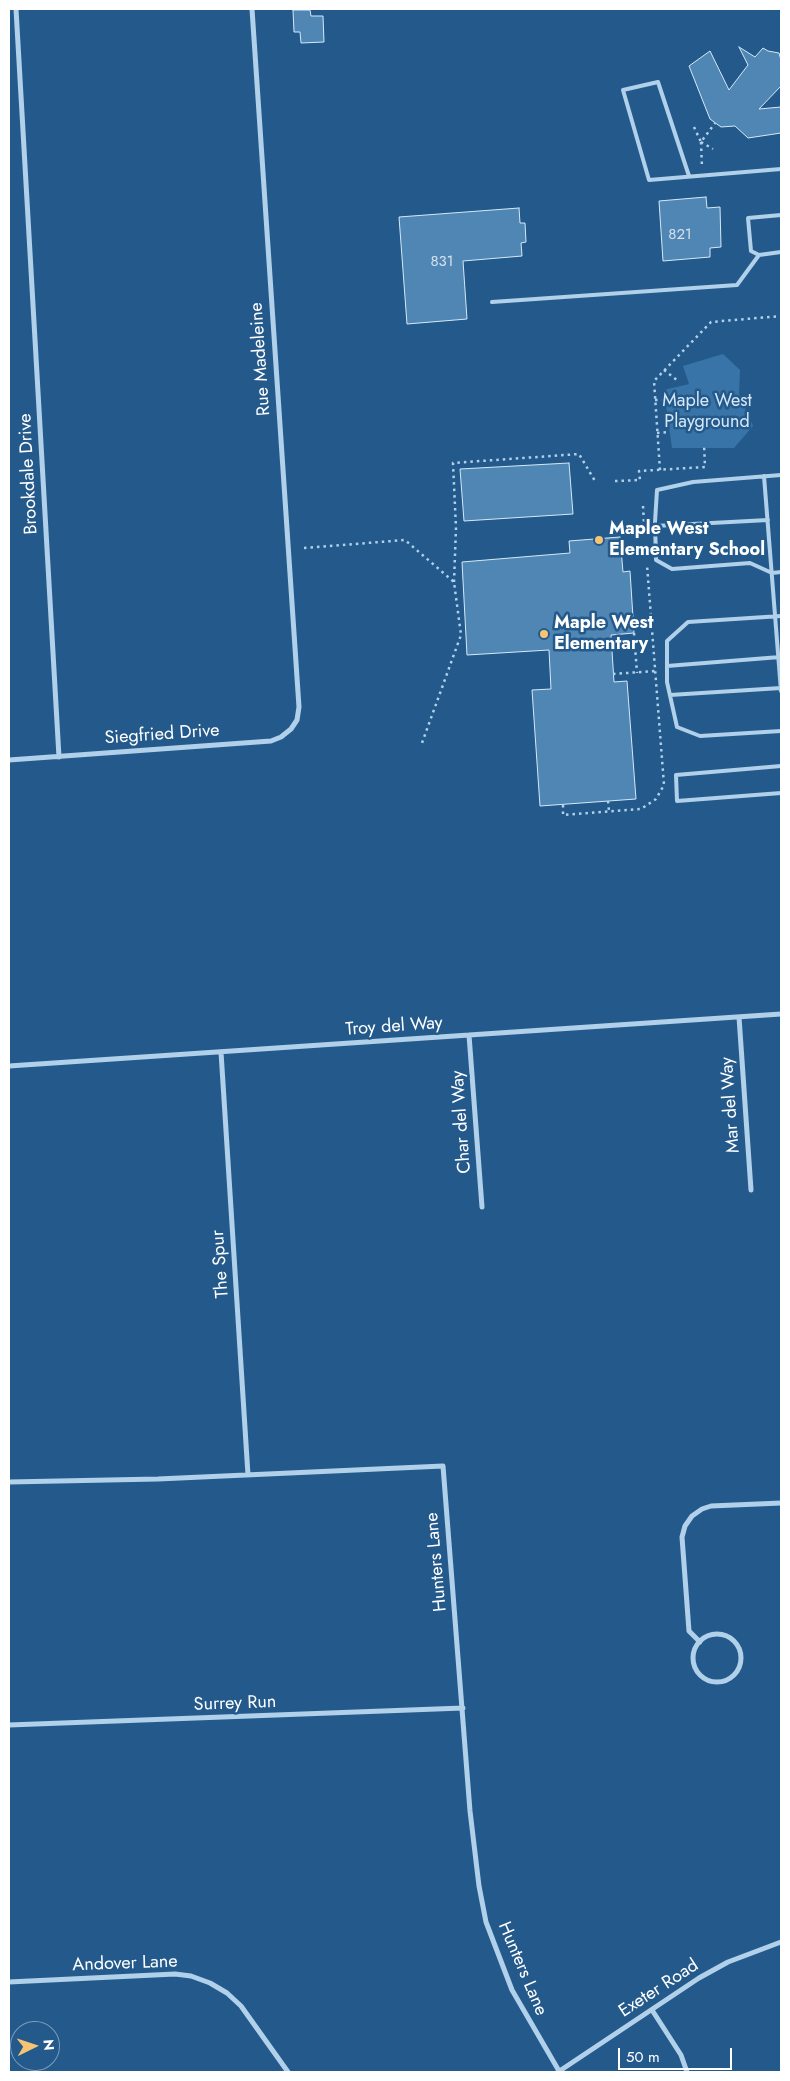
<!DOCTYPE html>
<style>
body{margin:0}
#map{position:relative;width:790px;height:2081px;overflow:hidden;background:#245a8b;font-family:Jost,sans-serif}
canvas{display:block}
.frame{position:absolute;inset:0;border:10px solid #fff;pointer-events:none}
.north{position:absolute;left:10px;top:2021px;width:50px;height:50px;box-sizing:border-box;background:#245a8b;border:1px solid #7c9cb9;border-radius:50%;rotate:86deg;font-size:14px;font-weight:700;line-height:20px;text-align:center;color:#fff}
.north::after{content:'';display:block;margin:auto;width:18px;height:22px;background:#f5c574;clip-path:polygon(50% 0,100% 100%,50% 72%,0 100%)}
.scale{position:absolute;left:618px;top:2048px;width:114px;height:22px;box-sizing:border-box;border:2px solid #fff;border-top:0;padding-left:6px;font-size:15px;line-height:18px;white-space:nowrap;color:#fff;-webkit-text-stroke:4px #245a8b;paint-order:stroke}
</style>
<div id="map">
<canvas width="790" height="2081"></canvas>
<div class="frame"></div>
<div class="north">N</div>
<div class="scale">50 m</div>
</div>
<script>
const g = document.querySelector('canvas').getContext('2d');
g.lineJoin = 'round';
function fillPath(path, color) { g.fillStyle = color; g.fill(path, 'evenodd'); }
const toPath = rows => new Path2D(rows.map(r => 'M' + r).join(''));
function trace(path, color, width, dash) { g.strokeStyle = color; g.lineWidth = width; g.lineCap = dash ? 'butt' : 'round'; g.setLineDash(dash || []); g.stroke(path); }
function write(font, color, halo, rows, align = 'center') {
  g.font = font + ' Jost,sans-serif'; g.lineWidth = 5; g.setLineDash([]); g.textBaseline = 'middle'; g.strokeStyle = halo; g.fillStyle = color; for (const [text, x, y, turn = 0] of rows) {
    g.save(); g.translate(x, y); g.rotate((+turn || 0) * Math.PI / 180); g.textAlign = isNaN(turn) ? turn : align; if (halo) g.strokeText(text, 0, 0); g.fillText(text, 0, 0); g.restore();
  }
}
fillPath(toPath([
 [723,354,740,370,739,394,753,426,734,448,672,448,664,390,689,384,683,366]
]), '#3874a8');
const building = toPath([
 [293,10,310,10,311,16,323,16,324,42,301,43,300,32,294,32,293,10],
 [739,47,755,57,763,48,768,51,779,53,781,60,781,86,759,109,781,107,781,133,748,138,735,126,721,127,710,119,689,66,710,51,729,90,748,65,739,47],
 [706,197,707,208,720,207,721,247,710,248,710,257,663,261,659,201,706,197],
 [519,208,520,223,525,223,526,242,521,243,522,256,463,261,467,319,407,324,399,217,519,208],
 [569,463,573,514,464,521,460,469,569,463],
 [620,537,623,572,630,571,634,633,611,635,614,682,627,681,636,799,540,806,532,690,551,689,549,650,467,655,462,562,570,553,569,541,620,537]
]);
fillPath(building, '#5086b4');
trace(building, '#d6e8f8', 1);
trace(toPath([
 [694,127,701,142,715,123],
 [701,142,702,168],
 [701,142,713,149],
 [664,370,678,381],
 [655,400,665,400],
 [657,433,670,432],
 [660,470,654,381,711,322,781,316],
 [615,481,640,480,639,471,705,467,704,444],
 [643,506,644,524],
 [304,548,405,540,454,582,461,635,422,743],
 [454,582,456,528,453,463,579,454,595,481],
 [634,633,637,673],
 [613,674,655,671],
 [608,801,609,811],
 [563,805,563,815,641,809,656,799,664,785,647,565]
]), '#b1d0ea', 2.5, [2.5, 4]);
trace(toPath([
 [689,176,658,82,623,90,649,180,781,169],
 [759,255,751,251,748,218,781,215],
 [492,302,737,285,759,255,781,252],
 [781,475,693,482,657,490,655,522,656,560,672,569,750,563,772,573,781,572],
 [764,476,781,691],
 [655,526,768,520],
 [781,616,688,622,667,641,667,682,677,727,700,736,781,731],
 [667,666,780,657],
 [670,695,781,688],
 [781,766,676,775,677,801,781,793]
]), '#b1d0ea', 4);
trace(toPath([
 [16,9,59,757],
 [9,760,271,741,281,737,291,729,297,720,299,707,252,9],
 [739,1017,751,1190],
 [469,1035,482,1207],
 [221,1052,248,1475],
 [9,1066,781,1014],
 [9,1482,158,1479,443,1466,470,1811,479,1886,486,1922,512,1990,559,2071],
 '693 1658a24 24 0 1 1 48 0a24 24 0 1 1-48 0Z',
 [700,1642,689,1631,682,1537,685,1526,692,1516,702,1509,711,1506,781,1503],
 [9,1725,463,1708],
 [9,1982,175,1974,191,1976,210,1983,227,1993,241,2006,288,2072],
 [652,2010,681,2055,687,2072],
 [558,2072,699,1978,728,1962,781,1942]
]), '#b1d0ea', 5);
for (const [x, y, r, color] of [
 [599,540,5,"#f5c574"],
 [544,634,5,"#f5c574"]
]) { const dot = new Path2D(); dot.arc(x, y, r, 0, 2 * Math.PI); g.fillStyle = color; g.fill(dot); trace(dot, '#245a8b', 2); }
write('15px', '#d3e1ec', null, [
 ["821",680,235],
 ["831",442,262]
]);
write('18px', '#fff', '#245a8b', [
 ["Rue Madeleine",261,359,-94],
 ["Brookdale Drive",29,474,-93],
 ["Siegfried Drive",162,735,-4],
 ["Troy del Way",394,1027,-4],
 ["Mar del Way",731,1105,-94],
 ["Char del Way",462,1122,-94],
 ["The Spur",221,1264,-94],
 ["Hunters Lane",437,1562,-95],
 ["Surrey Run",235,1704,-2],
 ["Andover Lane",125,1964,-2],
 ["Hunters Lane",522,1969,67],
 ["Exeter Road",659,1989,-33]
]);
write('18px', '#d6e8f8', '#245a8b', [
 ["Maple West",707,402],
 ["Playground",707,423]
]);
write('bold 18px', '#fff', '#245a8b', [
 ["Maple West",609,530],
 ["Elementary School",609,551],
 ["Maple West",554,624],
 ["Elementary",554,645]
], 'left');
</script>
